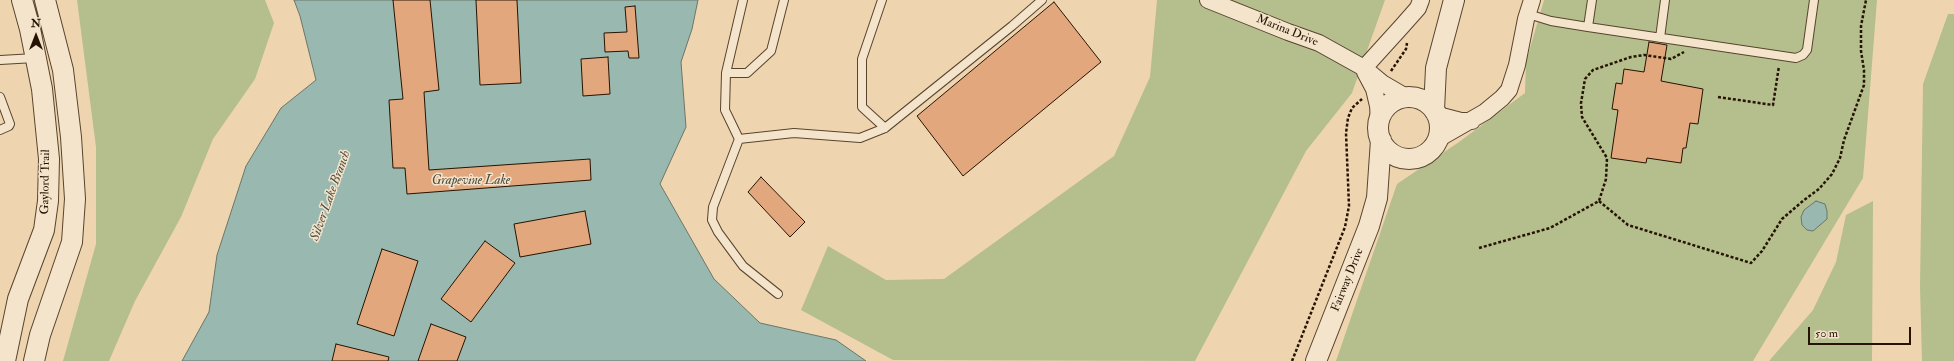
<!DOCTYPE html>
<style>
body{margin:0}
#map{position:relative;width:1954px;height:361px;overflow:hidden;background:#eed5b0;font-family:"IM FELL Double Pica",serif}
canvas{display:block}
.north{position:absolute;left:16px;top:16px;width:40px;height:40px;-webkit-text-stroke:3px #f4e4cc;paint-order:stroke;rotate:0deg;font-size:11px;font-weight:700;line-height:16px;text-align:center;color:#261301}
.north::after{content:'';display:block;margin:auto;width:14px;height:18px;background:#261301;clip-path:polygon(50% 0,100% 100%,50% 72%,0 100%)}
.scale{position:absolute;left:1808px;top:327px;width:103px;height:18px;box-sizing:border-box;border:2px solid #261301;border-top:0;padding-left:5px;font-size:12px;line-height:14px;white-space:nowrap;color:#261301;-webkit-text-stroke:3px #f4e4cc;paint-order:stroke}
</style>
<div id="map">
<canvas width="1954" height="361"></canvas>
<div class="north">N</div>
<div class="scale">50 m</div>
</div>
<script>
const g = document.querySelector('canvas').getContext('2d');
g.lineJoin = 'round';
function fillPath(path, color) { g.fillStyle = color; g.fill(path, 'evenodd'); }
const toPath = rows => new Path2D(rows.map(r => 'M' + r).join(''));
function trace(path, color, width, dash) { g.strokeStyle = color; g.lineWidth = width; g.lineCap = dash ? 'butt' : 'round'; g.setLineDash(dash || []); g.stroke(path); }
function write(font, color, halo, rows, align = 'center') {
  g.font = font + ' "IM FELL Double Pica",serif'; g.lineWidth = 3; g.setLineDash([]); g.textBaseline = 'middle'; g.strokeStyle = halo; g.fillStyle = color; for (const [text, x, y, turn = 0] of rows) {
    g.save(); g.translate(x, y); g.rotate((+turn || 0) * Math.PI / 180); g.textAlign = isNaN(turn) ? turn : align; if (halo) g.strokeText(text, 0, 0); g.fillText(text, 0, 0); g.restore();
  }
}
fillPath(toPath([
 [77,0,265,0,274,23,255,79,213,139,181,217,135,301,109,361,63,361,96,244,96,147],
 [1157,0,1385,0,1352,93,1306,151,1195,361,893,360,801,310,828,246,886,280,944,279,1114,156,1150,77],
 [1544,0,1877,0,1863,178,1753,361,1336,361,1397,184,1459,142,1525,93,1526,62],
 [1948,14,1954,14,1954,361,1922,361,1920,287,1923,84],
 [1873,201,1872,361,1769,361,1813,310,1836,262,1846,215]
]), '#b5be8d');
const water = toPath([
 [294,0,698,0,692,29,681,62,686,127,660,184,714,279,760,323,836,340,866,361,182,361,209,312,217,255,246,166,281,108,316,80,300,16,294,0],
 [1816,201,1825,204,1827,211,1827,219,1813,231,1807,230,1802,225,1801,217,1804,210,1816,201]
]);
fillPath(water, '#99b8af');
trace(water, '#6b7669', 1);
const building = toPath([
 [393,0,430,0,439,90,424,92,429,170,590,159,591,180,407,194,405,168,393,168,389,100,403,99,393,0],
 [476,0,517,0,521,83,480,85,476,0],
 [1054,2,1101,62,963,176,917,116,1054,2],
 [635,6,639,58,629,58,628,51,605,52,604,33,627,32,625,7,635,6],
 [1649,42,1667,45,1661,81,1703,89,1698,124,1690,123,1686,148,1683,148,1681,163,1647,158,1646,163,1611,158,1618,110,1612,109,1616,83,1622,84,1624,69,1644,72,1649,42],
 [608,57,610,94,583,96,581,59,608,57],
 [761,177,805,222,790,237,748,192,761,177],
 [585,211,591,244,520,257,514,224,585,211],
 [485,241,515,263,471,322,441,299,485,241],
 [382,249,418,261,394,336,357,324,382,249],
 [431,324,466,337,457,361,418,361,431,324],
 [336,344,389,357,388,361,332,361,336,344]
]);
fillPath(building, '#e3a77d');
trace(building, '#261301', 1);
const service = toPath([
 [882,0,862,59,862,107,885,128],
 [1528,14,1551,21,1588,27,1796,58,1803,55,1807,50,1814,0],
 [1588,27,1592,0],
 [1660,38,1665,0],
 [0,60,35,58],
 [726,73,747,73,771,51,784,0],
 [0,97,10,124,9,126,0,130],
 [739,139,725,110,726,73,743,0],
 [778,294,743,266,718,232,712,220,713,207,739,139,794,133,860,138,885,128,1012,26,1042,0]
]);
const minor = toPath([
 [1208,0,1288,32,1319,43,1364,68,1382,83,1406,97],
 [1364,68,1403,25,1418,8,1421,0],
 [1365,72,1374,89,1378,106,1379,120],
 [1438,115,1461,121,1472,121],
 [1438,139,1485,112,1502,98,1509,90,1517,65,1526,19,1532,0]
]);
const tertiary = toPath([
 '1378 128a31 31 0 1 1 62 0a31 31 0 1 1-62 0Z',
 [1434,110,1436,68,1454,0],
 [5,361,18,299,44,230,48,201,49,159,42,89,30,29,22,0],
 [34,361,40,335,72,242,75,199,71,137,63,70,45,0],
 [1316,361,1369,226,1377,198,1381,140]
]);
trace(service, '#58442d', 10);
trace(minor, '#58442d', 18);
trace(tertiary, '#58442d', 22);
trace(toPath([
 [1391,71,1406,49,1407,43],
 [1718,97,1773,105,1779,66],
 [1599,201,1628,225,1751,263,1762,251,1782,219,1804,200,1819,189,1832,174,1840,158,1844,140,1864,85,1864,70,1861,51,1861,26,1866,0],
 [1479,248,1550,228,1599,201,1606,179,1607,158,1582,117,1581,103,1585,79,1593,70,1631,57,1644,55,1671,59,1684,52],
 [1292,361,1345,227,1349,206,1346,133,1348,118,1352,108,1362,99]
]), '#261301', 2.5, [3, 2]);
trace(service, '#f4e4cc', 8);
trace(minor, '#f4e4cc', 16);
trace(tertiary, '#f4e4cc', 20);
write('12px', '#261301', '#f4e4cc', [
 ["Marina Drive",1287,31,22],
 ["Gaylord Trail",46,182,-89],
 ["Fairway Drive",1348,280,-68]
]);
write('italic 13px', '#4e4d3e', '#f4e4cc', [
 ["Grapevine Lake",471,181],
 ["Silver Lake Branch",331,196,-70]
]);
</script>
